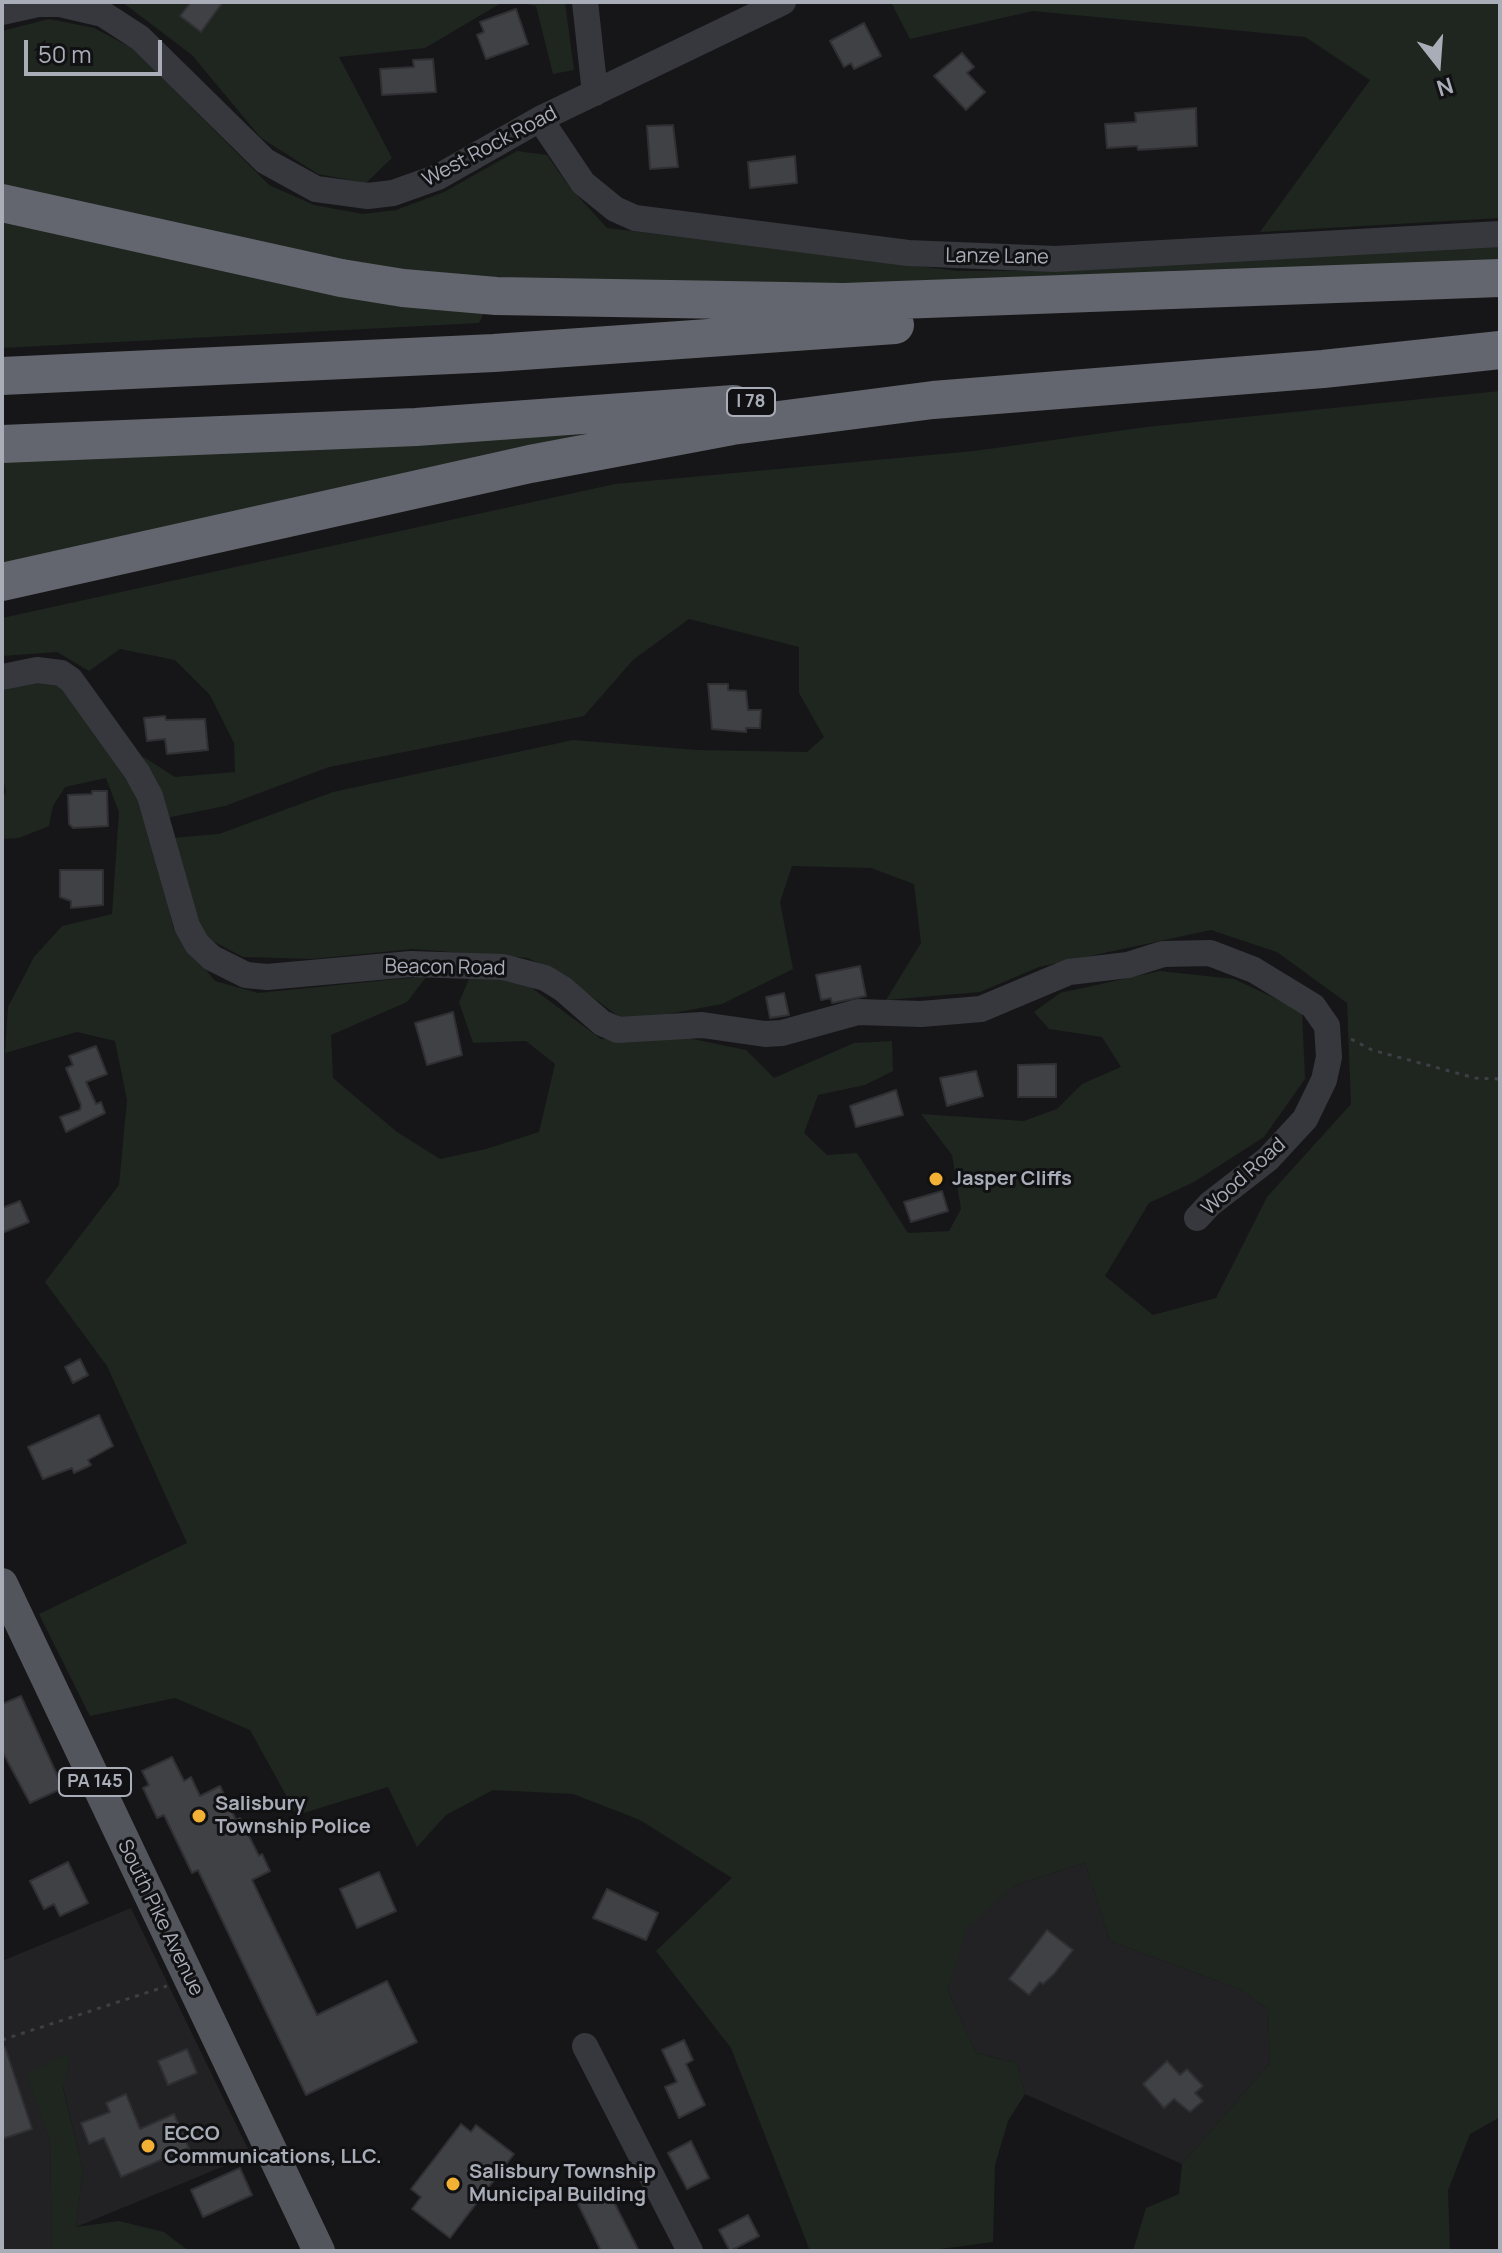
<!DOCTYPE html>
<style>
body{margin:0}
#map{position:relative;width:1502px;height:2253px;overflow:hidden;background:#161618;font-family:Manrope,sans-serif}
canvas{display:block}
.frame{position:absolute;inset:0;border:4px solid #a8adb8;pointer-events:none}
.north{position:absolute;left:1398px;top:24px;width:80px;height:80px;-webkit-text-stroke:6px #111113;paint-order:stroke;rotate:163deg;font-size:22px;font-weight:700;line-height:32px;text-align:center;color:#a8adb8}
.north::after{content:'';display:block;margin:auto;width:28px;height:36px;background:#a8adb8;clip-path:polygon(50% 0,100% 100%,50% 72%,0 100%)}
.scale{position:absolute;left:24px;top:40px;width:138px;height:36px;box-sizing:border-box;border:4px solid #a8adb8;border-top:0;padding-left:10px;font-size:24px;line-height:28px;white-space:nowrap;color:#a8adb8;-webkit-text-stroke:6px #111113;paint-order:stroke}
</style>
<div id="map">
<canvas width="1502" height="2253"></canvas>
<div class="frame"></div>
<div class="north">N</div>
<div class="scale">50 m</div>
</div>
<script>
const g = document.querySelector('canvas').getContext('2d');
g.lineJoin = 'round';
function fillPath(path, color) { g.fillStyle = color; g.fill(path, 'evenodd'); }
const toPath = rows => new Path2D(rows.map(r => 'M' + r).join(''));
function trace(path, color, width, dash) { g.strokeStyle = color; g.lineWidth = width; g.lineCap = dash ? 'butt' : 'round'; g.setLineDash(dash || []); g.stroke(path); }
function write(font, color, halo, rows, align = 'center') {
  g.font = font + ' Manrope,sans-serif'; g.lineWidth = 6; g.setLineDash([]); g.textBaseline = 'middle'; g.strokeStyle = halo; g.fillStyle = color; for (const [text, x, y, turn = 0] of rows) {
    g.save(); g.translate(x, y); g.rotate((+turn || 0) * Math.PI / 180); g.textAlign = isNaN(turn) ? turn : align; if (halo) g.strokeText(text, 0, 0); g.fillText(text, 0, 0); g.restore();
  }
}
fillPath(toPath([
 [1085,1863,1110,1941,1239,1989,1268,2009,1270,2063,1182,2164,1025,2094,1017,2063,976,2053,948,1991,965,1929,1015,1885],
 [131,1908,251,2155,76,2227,83,2170,63,2087,70,2063,27,2075,50,2141,52,2251,2,2251,2,1961]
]), '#222225');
fillPath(toPath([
 [122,2,503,2,425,48,339,57,392,158,366,183,318,174,261,138,192,55],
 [517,2,565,2,574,70,553,74,536,6],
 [891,2,1500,2,1500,218,1260,232,1370,80,1305,37,1033,11,910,39],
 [49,19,94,28,132,48,269,185,314,205,363,214,396,210,444,192,517,151,547,155,568,185,607,228,958,271,1025,271,1500,244,1500,263,1318,272,1185,270,944,287,444,282,2,191,2,31],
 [2,219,486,309,479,323,2,348],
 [1500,391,1500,2117,1470,2134,1448,2190,1450,2251,1133,2251,1146,2208,1179,2194,1182,2164,1270,2063,1268,2009,1239,1989,1110,1941,1085,1863,1015,1885,966,1929,948,1991,976,2053,1017,2063,1025,2094,1008,2121,995,2165,993,2242,925,2251,810,2251,731,2048,656,1951,732,1878,640,1820,573,1794,493,1790,446,1815,417,1847,388,1787,297,1815,250,1730,175,1698,90,1716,39,1614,187,1543,107,1366,45,1282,119,1185,127,1100,115,1041,77,1032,5,1053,8,1007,34,957,62,926,112,914,119,812,106,778,65,787,53,806,49,826,19,838,2,839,2,801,6,791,2,775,2,691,29,682,66,687,142,803,174,930,215,981,258,993,427,976,407,1002,331,1035,333,1078,397,1132,440,1159,486,1149,539,1132,555,1064,526,1041,473,1043,459,1002,470,977,521,980,601,1039,688,1038,746,1050,774,1078,854,1043,892,1041,893,1071,865,1085,818,1095,804,1133,827,1155,857,1153,908,1233,949,1231,961,1209,952,1155,921,1114,1024,1121,1057,1109,1082,1084,1121,1067,1102,1037,1049,1029,1034,1012,1060,993,1160,971,1234,979,1302,1011,1305,1079,1264,1137,1194,1182,1149,1203,1105,1276,1153,1315,1216,1298,1267,1197,1351,1104,1347,1003,1277,952,1211,930,1039,967,980,992,886,1000,921,943,914,884,871,868,792,866,780,902,793,969,722,1004,626,1022,567,978,528,958,413,949,312,959,243,957,205,937,189,903,171,838,219,834,333,792,573,740,697,750,807,752,824,737,799,693,799,647,689,619,633,660,584,716,329,767,225,806,166,818,159,785,142,756,175,777,235,772,234,743,210,695,175,660,120,649,89,671,57,652,2,656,2,618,615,484,974,451,1146,427],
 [674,415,2,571,2,460],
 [67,2053,70,2063,63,2088,83,2170,76,2227,119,2221,164,2232,189,2251,52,2251,50,2141,26,2074]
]), '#1e261f');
const building = toPath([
 [191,2,223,2,201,32,180,16,191,2],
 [516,9,528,44,486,59,477,35,484,32,480,22,516,9],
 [864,23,881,56,854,69,851,63,844,67,830,41,864,23],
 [962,53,974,67,967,73,985,92,966,110,934,76,962,53],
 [433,59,436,92,382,95,380,69,414,67,413,60,433,59],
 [1196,108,1197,146,1138,150,1137,146,1107,148,1105,124,1136,122,1135,113,1196,108],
 [673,125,678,167,650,169,647,126,673,125],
 [795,156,797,183,750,188,748,162,795,156],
 [708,684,728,684,728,690,746,691,748,710,761,710,760,728,746,728,746,732,712,729,708,684],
 [165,716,166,720,205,719,208,750,167,754,165,739,147,741,144,718,165,716],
 [92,791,107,791,108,826,73,828,69,824,68,795,92,794,92,791],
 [60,870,103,870,103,905,71,908,71,901,60,897,60,870],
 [860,966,866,996,832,1003,831,998,821,1000,816,975,860,966],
 [784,993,789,1015,770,1018,766,997,784,993],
 [453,1012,462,1055,427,1065,415,1023,453,1012],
 [96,1046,107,1074,86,1082,96,1104,101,1102,105,1113,66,1132,60,1117,80,1110,81,1105,66,1068,73,1065,69,1056,96,1046],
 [1056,1064,1056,1097,1018,1097,1018,1065,1056,1064],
 [976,1071,983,1096,947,1106,940,1078,976,1071],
 [896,1090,903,1115,856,1127,850,1106,896,1090],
 [942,1191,948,1211,911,1222,904,1202,942,1191],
 [20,1201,29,1222,2,1233,2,1208,20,1201],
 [80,1359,88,1375,73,1383,65,1367,80,1359],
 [99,1415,113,1446,88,1460,91,1465,74,1473,72,1468,43,1479,28,1447,99,1415],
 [21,1696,63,1788,30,1803,2,1751,2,1704,21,1696],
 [172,1757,184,1781,191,1777,200,1796,220,1786,236,1820,240,1818,259,1856,262,1854,270,1871,252,1880,317,2015,387,1981,417,2042,306,2095,198,1870,192,1873,164,1815,157,1818,143,1788,149,1785,142,1771,172,1757],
 [68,1862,88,1903,60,1916,54,1904,44,1909,30,1881,68,1862],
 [379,1872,396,1911,357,1928,340,1889,379,1872],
 [607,1889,658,1913,646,1940,593,1918,607,1889],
 [1047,1930,1073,1950,1054,1974,1043,1984,1040,1982,1029,1995,1009,1979,1047,1930],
 [684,2040,693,2060,686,2064,705,2105,679,2118,665,2087,677,2082,662,2050,684,2040],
 [2,2047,5,2047,32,2129,2,2139,2,2047],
 [187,2049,197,2073,168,2085,158,2061,187,2049],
 [1167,2061,1180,2075,1187,2069,1203,2086,1195,2093,1203,2101,1190,2112,1174,2099,1164,2108,1143,2084,1167,2061],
 [126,2094,140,2129,174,2114,189,2148,121,2177,104,2138,89,2144,81,2123,110,2112,106,2103,126,2094],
 [461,2124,471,2132,476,2125,514,2154,450,2238,412,2209,421,2197,411,2189,461,2124],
 [691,2141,709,2178,687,2189,668,2153,691,2141],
 [240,2168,252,2195,203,2217,191,2190,240,2168],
 [608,2189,618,2210,639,2251,601,2251,578,2204,608,2189],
 [748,2215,759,2236,730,2251,719,2230,748,2215]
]);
fillPath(building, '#404145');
trace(building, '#303034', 2);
trace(toPath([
 [1351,1039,1372,1050,1475,1078,1500,1079],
 [2,2040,167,1986]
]), '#3d3f44', 3, [4, 6]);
trace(toPath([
 [585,2,595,93],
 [2,12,38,4,60,4,103,14,140,38,265,161,316,189,368,196,393,193,438,177,540,119,783,2],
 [540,119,583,183,615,209,635,218,908,253,1055,259,1500,234],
 [2,677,37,670,61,673,71,680,137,772,150,796,187,926,197,944,212,958,246,975,267,977,411,964,503,967,545,978,563,989,602,1023,618,1030,702,1025,765,1034,782,1033,858,1012,921,1014,981,1009,1069,972,1128,965,1163,954,1210,953,1254,970,1313,1006,1327,1026,1329,1057,1324,1080,1305,1119,1268,1159,1210,1204,1197,1218],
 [585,2046,690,2251]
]), '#37383d', 26);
trace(toPath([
 [2,1584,319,2251]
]), '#53555c', 32);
trace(toPath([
 [2,203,341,278,403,288,496,296,844,302,1500,278],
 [2,376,494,353,895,325],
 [2,444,416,427,734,404],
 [2,582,530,464,732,426,933,400,1323,369,1500,350]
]), '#63666e', 38);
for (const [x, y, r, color] of [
 [936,1179,8,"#f2b134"],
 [199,1816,8,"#f2b134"],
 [148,2146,8,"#f2b134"],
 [453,2184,8,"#f2b134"]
]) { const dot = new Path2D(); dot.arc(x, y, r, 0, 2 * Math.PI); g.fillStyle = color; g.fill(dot); trace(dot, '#111113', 3); }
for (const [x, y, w] of [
 [751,402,48],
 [95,1782,72]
]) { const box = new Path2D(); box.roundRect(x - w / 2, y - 14, w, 28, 6); g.fillStyle = '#111113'; g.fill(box); trace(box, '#a8adb8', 2); }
write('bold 18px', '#a8adb8', null, [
 ["I 78",751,402],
 ["PA 145",95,1782]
]);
write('20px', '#a8adb8', '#111113', [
 ["West Rock Road",490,147,-28],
 ["Lanze Lane",997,257,1],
 ["Beacon Road",445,968,1],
 ["Wood Road",1244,1177,-42],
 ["South Pike Avenue",160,1918,64]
]);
write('bold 20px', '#a8adb8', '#111113', [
 ["Jasper Cliffs",952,1179],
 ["Salisbury",215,1804],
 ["Township Police",215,1827],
 ["ECCO",164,2134],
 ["Communications, LLC.",164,2157],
 ["Salisbury Township",469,2172],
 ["Municipal Building",469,2195]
], 'left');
</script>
